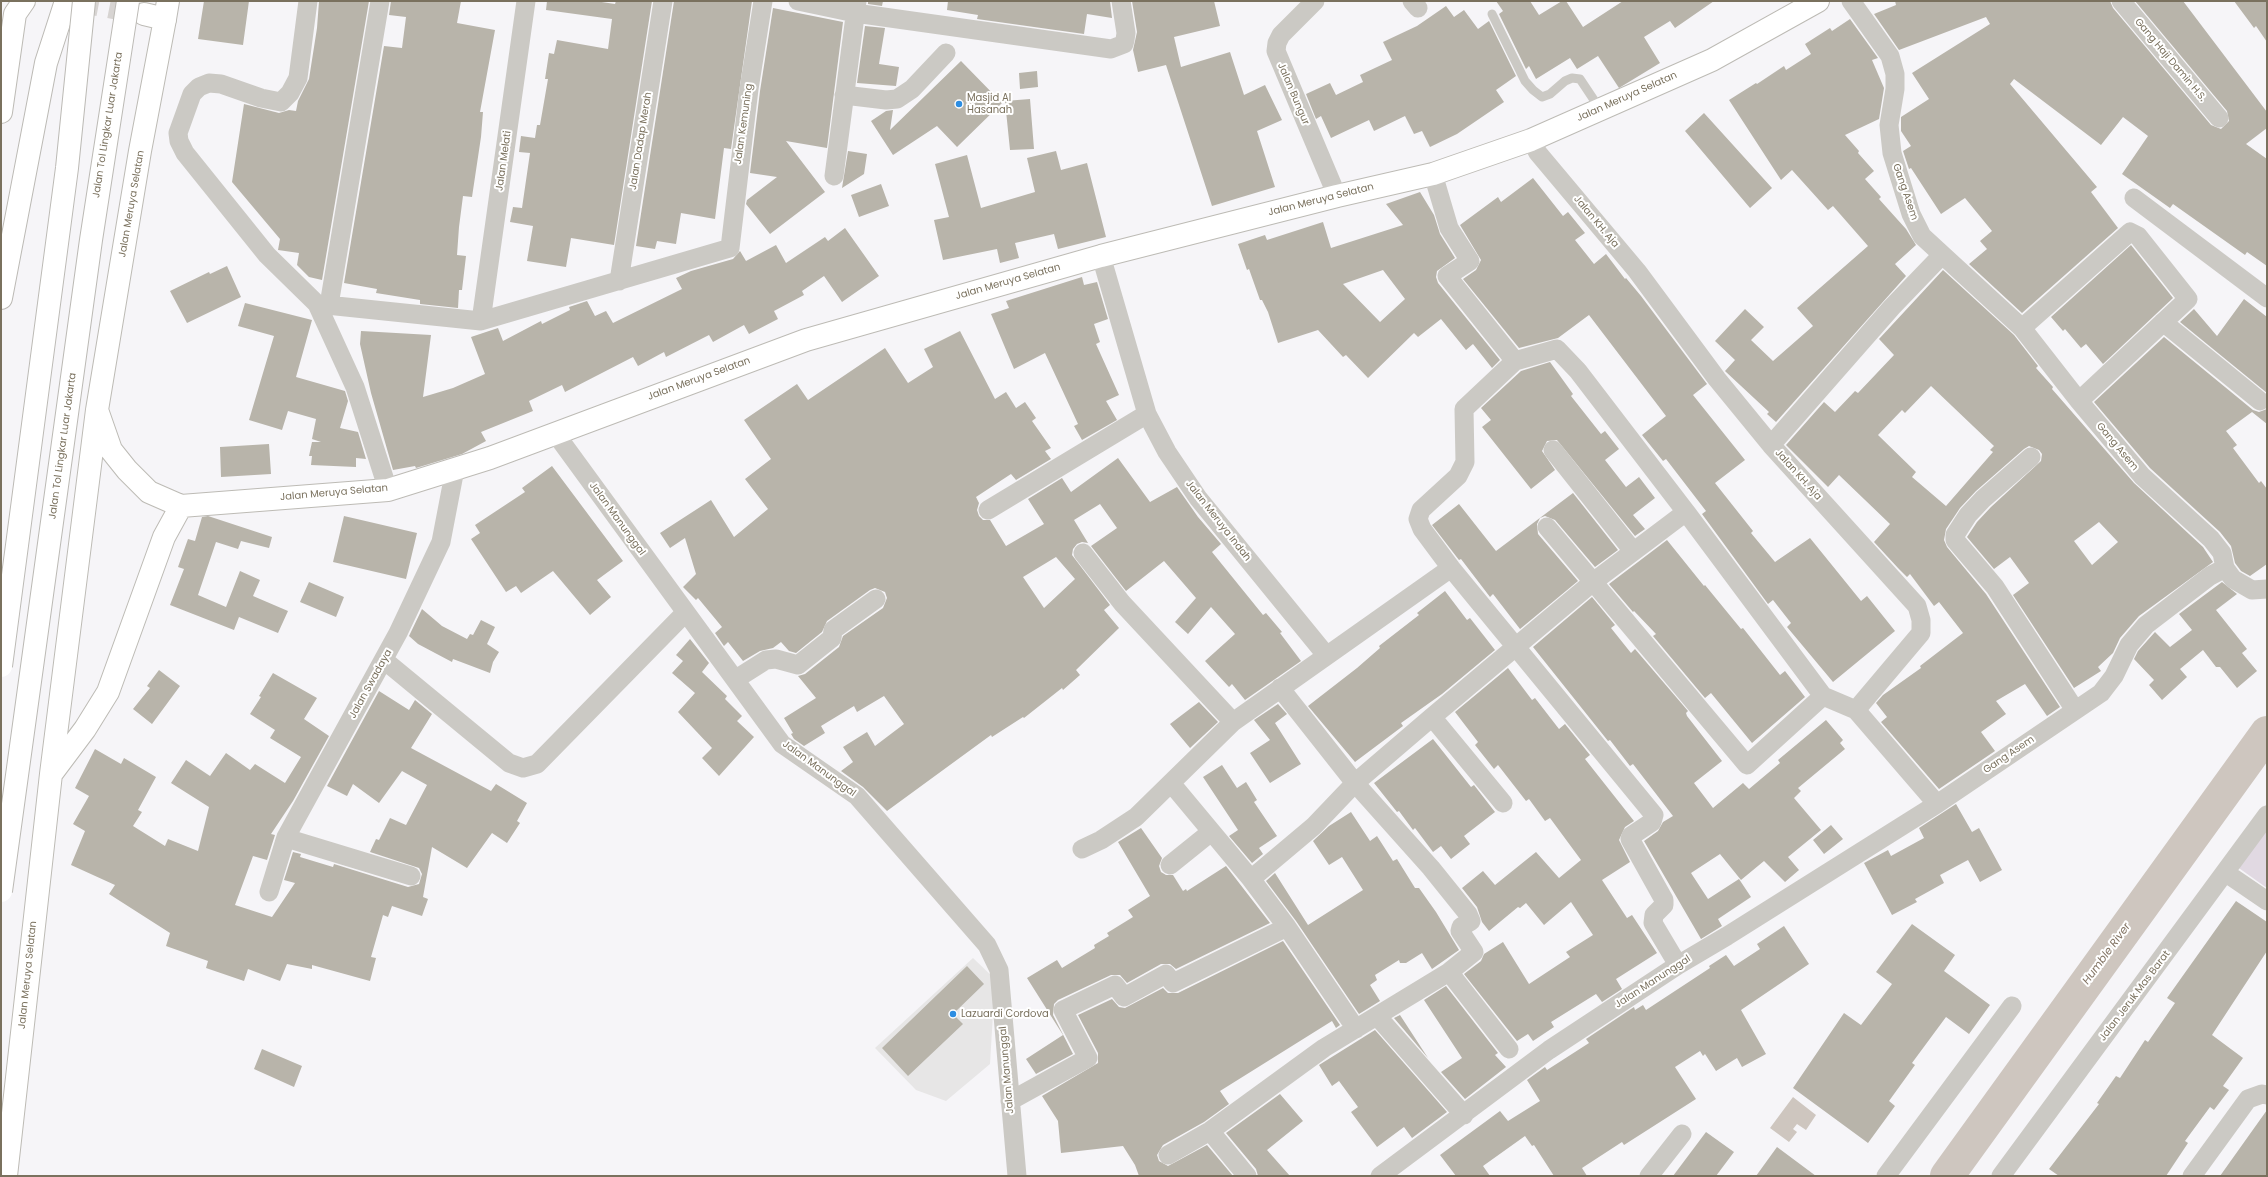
<!DOCTYPE html>
<style>
body{margin:0}
#map{position:relative;width:2268px;height:1177px;overflow:hidden;background:#f6f5f8;font-family:Poppins,sans-serif}
canvas{display:block}
.frame{position:absolute;inset:0;border:2px solid #7a715e;pointer-events:none}
</style>
<div id="map">
<canvas width="2268" height="1177"></canvas>
<div class="frame"></div>
</div>
<script>
const g = document.querySelector('canvas').getContext('2d');
g.lineJoin = 'round';
function fillPath(path, color) { g.fillStyle = color; g.fill(path, 'evenodd'); }
const toPath = rows => new Path2D(rows.map(r => 'M' + r).join(''));
function trace(path, color, width, dash) { g.strokeStyle = color; g.lineWidth = width; g.lineCap = dash ? 'butt' : 'round'; g.setLineDash(dash || []); g.stroke(path); }
function write(font, color, halo, rows, align = 'center') {
  g.font = font + ' Poppins,sans-serif'; g.lineWidth = 4; g.setLineDash([]); g.textBaseline = 'middle'; g.strokeStyle = halo; g.fillStyle = color; for (const [text, x, y, turn = 0] of rows) {
    g.save(); g.translate(x, y); g.rotate((+turn || 0) * Math.PI / 180); g.textAlign = isNaN(turn) ? turn : align; if (halo) g.strokeText(text, 0, 0); g.fillText(text, 0, 0); g.restore();
  }
}
fillPath(toPath([
 [973,958,995,979,990,1064,946,1101,916,1090,875,1048]
]), '#e7e6e6');
fillPath(toPath([
 [2267,828,2267,888,2236,866]
]), '#e1d9e2');
fillPath(toPath([
 [1793,1097,1816,1115,1806,1130,1797,1124,1793,1129,1797,1132,1789,1142,1770,1128]
]), '#cec6bf');
trace(toPath([
 [1947,1176,2267,733]
]), '#cec6bf', 34);
fillPath(toPath([
 [204,1,249,1,243,45,198,39],
 [319,1,369,1,322,280,309,277,297,265,299,253,278,250,280,239,232,182,244,104,279,113,289,110,296,111,298,101,309,79,317,28],
 [391,1,461,1,457,23,495,30,480,112,483,112,481,137,472,197,463,196,459,227,457,255,466,256,462,290,459,290,458,308,420,304,420,300,376,293,377,289,344,283,384,46,402,48,406,17,389,15],
 [547,1,595,1,615,4,616,1,652,1,614,245,571,238,566,267,527,261,533,226,510,222,513,207,522,208,530,153,519,152,521,136,535,138,537,125,540,125,548,79,545,79,549,53,554,54,557,40,608,49,612,19,546,10],
 [674,1,752,1,731,149,724,148,715,219,681,213,676,244,657,241,655,249,636,246],
 [868,1,883,1,882,6,868,4],
 [948,1,1110,1,1112,18,1087,14,1084,34,977,19,978,15,947,10],
 [1132,1,1214,1,1220,26,1174,37,1181,67,1230,52,1244,95,1265,85,1282,120,1257,131,1275,187,1212,206,1166,65,1138,72,1133,50,1137,32],
 [1496,1,1530,1,1539,15,1562,1,1566,1,1583,27,1623,1,1714,1,1675,28,1670,21,1644,37,1660,63,1619,88,1598,56,1577,69,1570,58,1536,79,1529,66,1526,69,1499,14,1503,11],
 [1895,1,2110,1,2113,8,2211,125,2221,129,2229,121,2227,111,2135,1,2183,1,2267,112,2267,128,2246,144,2267,159,2267,266,2247,252,2245,255,2173,204,2170,208,2122,174,2148,136,2123,117,2101,145,2014,79,2010,84,2097,187,2091,192,2118,228,2022,313,1969,264,1987,249,1980,241,1992,231,1965,198,1941,214,1911,168,1909,169,1903,151,1911,146,1901,131,1901,117,1929,99,1912,73,1990,24,1986,17,1899,50,1874,14,1896,5],
 [2234,1,2267,1,2267,42,2256,26,2254,28],
 [1446,6,1454,17,1464,10,1478,29,1489,21,1516,76,1496,90,1504,102,1457,134,1430,147,1422,131,1414,134,1405,116,1374,131,1369,120,1331,138,1321,116,1316,119,1306,94,1330,83,1336,95,1363,82,1360,75,1392,60,1383,42,1417,26],
 [773,8,843,22,827,148,786,141,825,192,770,234,746,204,747,200,777,177,750,173,760,91],
 [1850,19,1878,58,1872,60,1884,88,1879,119,1845,135,1859,151,1858,153,1874,171,1865,179,1881,197,1879,199,1906,229,1916,245,1895,264,1906,276,1776,422,1767,414,1769,412,1726,372,1725,371,1735,360,1715,341,1745,309,1764,327,1751,340,1773,361,1813,326,1797,308,1868,246,1833,206,1828,210,1792,170,1781,180,1729,100,1756,83,1757,84,1784,66,1786,70,1811,54,1805,44,1830,28,1832,31],
 [865,26,885,28,879,64,899,67,896,86,857,83],
 [961,61,1002,103,957,147,937,126,893,155,871,121,886,111,893,110,890,130],
 [1037,71,1038,87,1020,89,1019,73],
 [1030,99,1034,149,1010,150,1005,101],
 [1704,113,1772,188,1750,208,1685,131],
 [848,151,867,154,864,174,842,188],
 [1056,151,1061,170,1087,163,1106,237,1058,249,1054,234,1015,243,1019,258,1000,263,997,249,943,260,934,220,949,217,935,164,967,155,981,208,1035,192,1027,158],
 [1533,178,1563,216,1568,212,1585,233,1575,240,1594,264,1606,254,1625,279,1626,278,1641,296,1707,384,1693,395,1745,460,1715,483,1753,531,1751,533,1775,562,1810,538,1861,601,1867,596,1895,631,1833,682,1787,627,1791,623,1773,600,1768,604,1702,514,1706,511,1666,459,1663,461,1642,435,1666,416,1589,315,1558,338,1519,348,1463,279,1476,270,1481,260,1460,225,1498,197,1501,202],
 [881,184,889,206,859,217,851,195],
 [1420,192,1434,215,1440,234,1455,258,1437,271,1436,277,1438,283,1500,360,1492,368,1473,344,1466,350,1441,319,1418,337,1414,333,1368,378,1346,355,1343,357,1318,330,1278,343,1268,312,1262,300,1260,300,1249,269,1247,270,1238,244,1265,235,1267,240,1323,222,1331,248,1403,225,1386,204],
 [1383,270,1405,299,1380,322,1343,284],
 [845,228,879,276,842,302,824,276,802,291,804,295,774,311,778,319,749,334,744,325,713,342,709,335,666,357,664,352,638,366,633,357,565,392,562,385,529,401,533,411,481,432,486,441,462,454,416,468,415,466,393,470,371,393,360,344,361,331,431,335,423,397,453,388,485,374,471,337,498,328,503,341,541,321,542,324,570,310,569,307,587,301,595,316,606,311,613,323,682,289,676,278,691,271,733,259,740,251,746,261,776,245,786,263,825,237,828,241],
 [2131,245,2173,298,2103,364,2086,344,2081,348,2065,329,2063,331,2051,317],
 [227,266,241,297,187,323,170,291,209,272,210,274],
 [1943,270,2014,335,2038,366,2036,368,2053,387,2052,389,2134,483,2203,547,2213,562,2139,616,2120,638,2113,653,2098,667,2101,671,2074,688,2013,595,2029,583,2010,557,1994,569,1967,537,1977,522,1991,507,2041,461,2042,454,2039,450,2029,446,2024,449,1976,491,1960,508,1946,529,1944,540,1947,547,1986,594,2060,707,2047,716,2025,684,1996,701,2006,714,1981,732,1995,751,1939,789,1881,722,1887,717,1876,703,1883,695,1921,668,1920,666,1963,633,1939,602,1934,606,1910,574,1907,577,1898,568,1874,542,1890,524,1839,475,1828,487,1786,445,1824,402,1835,412,1855,391,1858,393,1894,355,1879,339],
 [1931,386,1994,446,1990,450,1993,452,1946,506,1912,477,1916,472,1878,435,1902,410,1905,413],
 [2099,522,2118,542,2092,565,2074,541],
 [1082,277,1084,285,1097,282,1108,319,1094,324,1100,342,1096,344,1119,395,1106,401,1117,420,1082,440,1074,426,1078,424,1045,353,1014,369,991,314,1009,308,1006,301],
 [2244,299,2267,317,2267,393,2180,322,2194,309,2217,336],
 [245,303,312,320,296,377,345,391,348,401,340,428,358,432,366,459,356,458,356,467,311,465,312,456,309,456,312,442,321,442,312,439,316,419,288,411,282,430,249,420,274,336,238,326],
 [960,331,995,399,1006,392,1016,408,1025,402,1036,418,1032,421,1051,448,1045,451,1051,459,1016,480,1011,474,976,497,979,503,977,510,979,516,983,520,990,520,1006,546,1044,524,1028,499,1062,478,1071,492,1118,458,1150,502,1177,487,1198,517,1221,544,1212,552,1263,615,1266,613,1282,632,1280,633,1301,661,1245,700,1232,684,1229,687,1205,661,1235,634,1211,607,1188,634,1175,622,1196,598,1164,561,1126,591,1091,546,1117,528,1100,504,1074,520,1088,543,1082,542,1077,544,1073,549,1072,555,1110,605,1104,610,1119,628,1076,670,1080,675,1063,690,1062,688,1024,718,1023,717,992,737,991,735,887,811,863,787,841,771,853,762,843,747,867,732,875,746,904,724,884,696,857,712,854,706,821,726,825,733,804,746,794,739,791,734,793,733,784,718,816,698,798,676,805,674,839,647,843,636,883,608,887,598,885,592,875,588,870,590,827,621,822,632,796,653,789,651,781,642,773,648,760,651,743,661,728,642,724,646,715,633,722,627,698,598,696,600,683,587,696,574,685,538,670,548,660,533,711,500,734,537,768,509,745,479,771,459,744,420,797,384,808,400,885,348,908,383,933,367,924,349],
 [1056,557,1075,579,1044,608,1023,577],
 [2164,337,2253,410,2259,412,2267,409,2267,424,2252,412,2226,431,2237,445,2233,448,2259,483,2261,481,2267,489,2267,564,2250,576,2241,571,2235,563,2231,546,2220,532,2150,468,2094,402],
 [1550,362,1573,394,1571,396,1601,434,1605,431,1619,449,1605,460,1626,487,1639,477,1655,498,1633,515,1645,529,1635,536,1557,440,1547,441,1542,451,1555,470,1531,489,1482,427,1491,420,1481,408,1521,371],
 [269,444,271,474,221,477,220,447],
 [552,466,623,561,597,580,611,597,590,615,553,571,521,593,516,586,506,592,471,539,480,533,475,525,525,492,522,488],
 [1573,493,1618,550,1595,567,1555,520,1545,516,1540,518,1537,524,1538,534,1578,581,1520,629,1493,594,1490,597,1461,559,1459,560,1432,525,1459,504,1496,551],
 [208,516,272,537,269,548,241,541,238,549,216,542,198,595,226,607,240,571,260,580,253,596,288,611,278,633,239,617,234,630,170,605,184,569,178,567,188,539,195,541,202,517],
 [344,516,417,533,406,579,333,562],
 [1667,540,1704,586,1705,585,1741,629,1743,628,1780,675,1785,671,1805,697,1752,743,1711,693,1705,698,1653,636,1656,634,1634,611,1633,612,1609,584],
 [309,582,344,597,336,617,300,602],
 [2222,582,2237,594,2216,610,2247,649,2242,653,2257,671,2237,688,2220,667,2216,667,2203,650,2180,669,2187,677,2162,700,2149,685,2154,680,2134,659,2138,651,2155,632,2170,647,2192,630,2179,614],
 [1445,591,1467,620,1470,618,1495,650,1442,694,1401,723,1403,726,1355,762,1308,706,1357,668,1380,648,1379,646,1419,615,1417,613],
 [1592,597,1615,625,1611,628,1631,653,1635,649,1688,711,1686,713,1687,716,1722,761,1694,783,1713,808,1743,783,1749,789,1780,763,1778,760,1826,720,1843,740,1840,743,1845,749,1798,788,1801,791,1794,798,1821,830,1788,857,1799,870,1785,882,1764,861,1741,880,1720,854,1691,873,1708,899,1739,879,1751,897,1718,919,1722,926,1701,939,1644,841,1658,831,1663,822,1673,816,1633,764,1630,766,1610,740,1608,741,1533,647],
 [422,609,442,626,467,639,470,634,473,635,481,620,495,627,487,644,499,652,493,662,490,673,453,659,452,662,418,644,409,636],
 [690,639,709,663,702,672,727,696,725,699,742,716,737,721,754,737,719,776,702,758,712,748,678,712,695,693,672,673,683,661,676,655],
 [1508,668,1532,700,1535,698,1559,729,1565,724,1590,755,1585,759,1634,821,1625,827,1619,840,1630,862,1602,880,1627,918,1632,915,1657,953,1616,979,1622,989,1602,1002,1596,994,1551,1022,1554,1027,1533,1041,1528,1034,1517,1041,1464,974,1481,961,1484,954,1503,942,1529,984,1570,957,1566,952,1593,935,1571,902,1544,925,1526,903,1520,908,1518,907,1489,931,1482,922,1477,907,1462,888,1483,871,1495,885,1536,852,1559,878,1581,860,1550,818,1545,821,1529,799,1526,801,1498,765,1494,769,1475,745,1478,742,1455,712],
 [159,670,180,686,152,724,133,709,150,688,147,686],
 [273,673,317,698,304,719,329,736,293,801,271,834,275,835,267,860,253,856,235,905,272,917,295,883,284,880,293,852,301,854,300,857,333,867,334,864,408,887,419,884,422,874,419,868,370,852,376,839,379,840,390,818,406,825,427,785,402,771,379,803,353,784,347,796,327,786,379,691,409,710,415,700,432,714,411,748,491,791,496,784,527,803,517,821,520,823,507,843,492,833,467,868,432,847,423,897,428,899,422,916,392,906,388,917,383,915,371,957,376,958,370,981,312,965,312,969,287,964,280,981,248,969,244,981,206,968,208,961,166,946,170,933,109,894,115,885,71,865,85,831,73,824,89,796,75,788,95,749,121,764,124,758,156,777,138,810,142,812,133,826,165,846,168,839,198,851,209,807,171,783,186,760,210,776,226,753,250,770,255,764,285,783,301,757,270,738,275,730,250,714,261,697,259,696],
 [1199,702,1218,722,1190,748,1170,724],
 [1278,704,1287,714,1275,723,1301,764,1270,783,1250,753,1270,740,1254,720],
 [1433,739,1471,787,1474,785,1495,812,1464,836,1470,844,1451,859,1441,846,1433,852,1415,828,1413,830,1399,811,1397,812,1374,783],
 [1222,765,1237,788,1246,782,1257,800,1254,802,1277,836,1259,848,1263,854,1252,863,1229,836,1238,830,1203,777],
 [1956,804,1972,832,1979,828,2002,870,1980,882,1968,860,1940,875,1944,883,1915,899,1917,902,1892,915,1864,863,1888,850,1891,856,1924,838,1919,828],
 [1351,812,1370,841,1377,836,1393,861,1397,859,1415,888,1419,888,1436,912,1459,950,1432,969,1422,953,1406,963,1400,963,1399,960,1375,975,1377,980,1370,985,1380,1001,1359,1014,1296,921,1266,881,1275,873,1308,925,1363,890,1342,857,1329,865,1313,841,1329,826],
 [1831,825,1843,839,1824,854,1813,840],
 [1141,828,1162,858,1159,866,1161,872,1166,875,1173,875,1183,891,1186,889,1187,891,1226,866,1270,923,1176,969,1170,964,1161,964,1127,983,1120,975,1111,975,1058,1000,1054,1004,1053,1015,1073,1054,1036,1074,1026,1059,1063,1035,1027,978,1057,960,1062,968,1095,948,1094,945,1109,936,1107,933,1133,917,1128,910,1150,896,1118,842],
 [2236,901,2267,922,2267,951,2212,1035,2243,1058,2223,1086,2229,1090,2214,1110,2210,1107,2185,1141,2188,1143,2166,1176,2059,1176,2049,1169,2099,1104,2097,1103,2116,1076,2120,1078,2145,1040,2148,1042,2175,1003,2167,998],
 [1912,924,1955,955,1944,971,1990,1005,1969,1034,1946,1017,1912,1063,1915,1065,1889,1101,1895,1106,1868,1143,1793,1088,1844,1013,1861,1025,1892,984,1876,972],
 [1784,926,1809,964,1741,1010,1766,1054,1742,1067,1737,1058,1716,1071,1705,1054,1703,1056,1700,1051,1675,1067,1696,1099,1624,1145,1622,1142,1582,1168,1587,1176,1554,1176,1534,1145,1532,1146,1525,1136,1483,1166,1490,1176,1456,1176,1440,1155,1500,1111,1508,1121,1540,1101,1527,1080,1545,1067,1547,1070,1589,1043,1586,1039,1634,1007,1635,1010,1643,1005,1646,1010,1710,968,1709,966,1726,955,1734,966,1760,949,1757,944],
 [1283,941,1340,1025,1336,1028,1332,1021,1220,1091,1229,1104,1204,1122,1163,1145,1157,1155,1159,1161,1168,1166,1207,1145,1233,1176,1139,1176,1135,1165,1123,1146,1061,1153,1058,1121,1042,1096,1098,1063,1098,1053,1078,1015,1112,999,1119,1007,1125,1008,1163,988,1168,993,1178,993],
 [967,966,984,984,953,1014,963,1024,908,1076,882,1048],
 [1446,986,1498,1053,1495,1055,1506,1067,1465,1099,1441,1072,1462,1058,1424,1000],
 [1400,1015,1428,1058,1394,1018],
 [1375,1030,1447,1112,1412,1138,1404,1127,1377,1147,1351,1112,1358,1107,1339,1081,1332,1086,1319,1065],
 [262,1049,302,1066,294,1087,254,1069],
 [1280,1094,1303,1121,1267,1150,1290,1176,1258,1176,1256,1169,1226,1133],
 [2267,1110,2267,1176,2220,1176],
 [1706,1132,1734,1152,1716,1176,1673,1176],
 [1777,1147,1816,1176,1756,1176]
]), '#b8b4aa');
trace(toPath([
 [77,1,144,14]
]), '#d7d4d2', 22, [22, 11]);
const primary = toPath([
 [1,112,15,14,24,1],
 [97,410,111,450,127,470,149,492,181,506,388,490,490,458,806,340,1101,256,1337,196,1433,174,1531,140,1712,60,1818,1],
 [52,773,85,729,108,692,164,537,181,506],
 [6,1176,51,774,97,410,140,151,165,19,144,14]
]);
const highway = toPath([
 [165,19,168,1],
 [1,298,46,63,66,1]
]);
trace(primary, '#bdbbb5', 24);
trace(highway, '#bcbab5', 24);
trace(toPath([
 [1492,14,1525,81,1533,90,1542,97,1550,94,1565,81,1572,78,1580,79,1600,109]
]), '#cbc9c4', 9);
trace(toPath([
 [308,1,298,78,290,93,281,102,261,98,221,84,209,83,199,87,192,94,178,133,179,141,185,153,267,255,317,304],
 [798,1,855,13,1111,49,1124,44,1125,40,1126,33,1121,1],
 [1315,1,1281,35,1277,43,1276,51,1337,196],
 [1412,1,1418,8],
 [1851,1,1890,56,1895,74,1895,89,1889,125,1892,153,1911,214,1922,236,2022,328,2079,401,2142,476,2211,539,2222,553,2225,568,2233,579,2252,590,2267,589],
 [2121,1,2219,118],
 [844,95,886,100,897,99,912,89,946,53],
 [1531,140,1538,153,1637,271,1717,379,1771,445,1917,606,1921,620,1921,633,1856,710],
 [1433,174,1449,228,1470,261,1447,276,1515,361],
 [834,176,857,1],
 [2134,198,2267,298],
 [1101,256,1147,414,1167,452,1198,498,1326,655],
 [619,281,663,1],
 [329,305,380,1],
 [481,321,526,1],
 [2163,322,2260,401],
 [2022,328,2130,232,2138,236,2188,299,2079,401],
 [555,433,782,744,857,796,987,945,999,970,1017,1176],
 [1771,445,1892,307,1942,255],
 [1553,450,1633,551],
 [2031,457,1983,499,1968,515,1955,535,1955,540,1995,587,2075,710],
 [388,490,355,387,317,304,481,321,730,248,749,89,763,1],
 [988,510,1147,414],
 [1547,527,1747,765,1823,696],
 [1083,553,1122,603,1233,722],
 [1451,568,1422,529,1418,519,1421,510,1458,476,1465,462,1464,409,1515,361,1557,349,1578,371,1686,512],
 [384,660,509,763,523,768,537,764,685,613],
 [736,679,766,660,776,659,798,665,832,638,833,630,876,599],
 [1432,717,1503,803],
 [1171,783,1251,879],
 [286,838,411,876],
 [1082,849,1101,840,1136,817,1233,722,1451,568,1654,815,1652,822,1631,836,1630,839,1664,900,1664,905,1654,915,1653,923,1678,965],
 [1170,865,1211,832],
 [2226,873,2267,901],
 [269,892,286,837,398,633,441,542,455,469],
 [1449,972,1509,1049],
 [1377,1016,1464,1115],
 [1356,1029,1287,927,1251,879,1314,826,1355,783,1432,717,1593,582,1686,512,1823,696,1856,710,1937,804],
 [1010,1101,1088,1058,1063,1010,1115,985,1124,997,1166,974,1173,983,1287,927],
 [1210,1131,1247,1176],
 [1168,1155,1210,1131,1324,1048,1449,972,1474,952,1460,931,1461,927,1471,921,1468,914,1431,868,1355,783,1280,688],
 [1380,1176,1549,1050,1678,965,1727,936,1937,804,2101,693,2114,676,2129,645,2146,625,2210,576,2225,568],
 [1649,1176,1682,1134],
 [1886,1176,2012,1006],
 [2001,1176,2267,815],
 [2192,1176,2248,1099,2262,1094,2267,1095]
]), '#cbc9c4', 19);
trace(primary, '#fff', 22);
trace(highway, '#fff', 22);
const highwayBridge = toPath([
 [1,666,67,168,84,1],
 [1,891,91,240,128,1]
]);
trace(highwayBridge, '#bcbab5', 24, []);
trace(highwayBridge, '#fff', 22);
for (const [x, y, r, color] of [
 [959,104,4,"#2c8de2"],
 [953,1014,4,"#2c8de2"]
]) { const dot = new Path2D(); dot.arc(x, y, r, 0, 2 * Math.PI); g.fillStyle = color; g.fill(dot); trace(dot, '#fff', 1.5); }
write('10px', '#7a715e', '#fff', [
 ["Gang Haji Damin H.S.",2170,60,50],
 ["Jalan Bungur",1293,94,67],
 ["Jalan Meruya Selatan",1627,97,-24],
 ["Jalan Kemuning",744,124,-82],
 ["Jalan Tol Lingkar Luar Jakarta",108,125,-81],
 ["Jalan Dadap Merah",641,141,-81],
 ["Jalan Melati",504,161,-82],
 ["Gang Asem",1905,192,71],
 ["Jalan Meruya Selatan",1321,200,-14],
 ["Jalan Meruya Selatan",132,204,-80],
 ["Jalan KH. Aja",1596,222,50],
 ["Jalan Meruya Selatan",1008,282,-16],
 ["Jalan Meruya Selatan",699,379,-20],
 ["Jalan Tol Lingkar Luar Jakarta",63,446,-82],
 ["Gang Asem",2117,447,50],
 ["Jalan KH. Aja",1798,475,48],
 ["Jalan Meruya Selatan",334,493,-5],
 ["Jalan Manunggal",617,519,54],
 ["Jalan Meruya Indah",1218,521,52],
 ["Jalan Swadaya",371,684,-61],
 ["Gang Asem",2009,755,-34],
 ["Jalan Manunggal",819,769,36],
 ["Jalan Meruya Selatan",28,975,-84],
 ["Jalan Manunggal",1653,982,-33],
 ["Jalan Jeruk Mas Barat",2135,996,-53],
 ["Jalan Manunggal",1007,1070,-95]
]);
write('10px', '#7a715e', '#fff', [
 ["Masjid Al",967,98],
 ["Hasanah",967,110],
 ["Lazuardi Cordova",961,1014]
], 'left');
write('italic 11px', '#827363', '#fff', [
 ["Humble River",2107,954,-54]
]);
</script>
